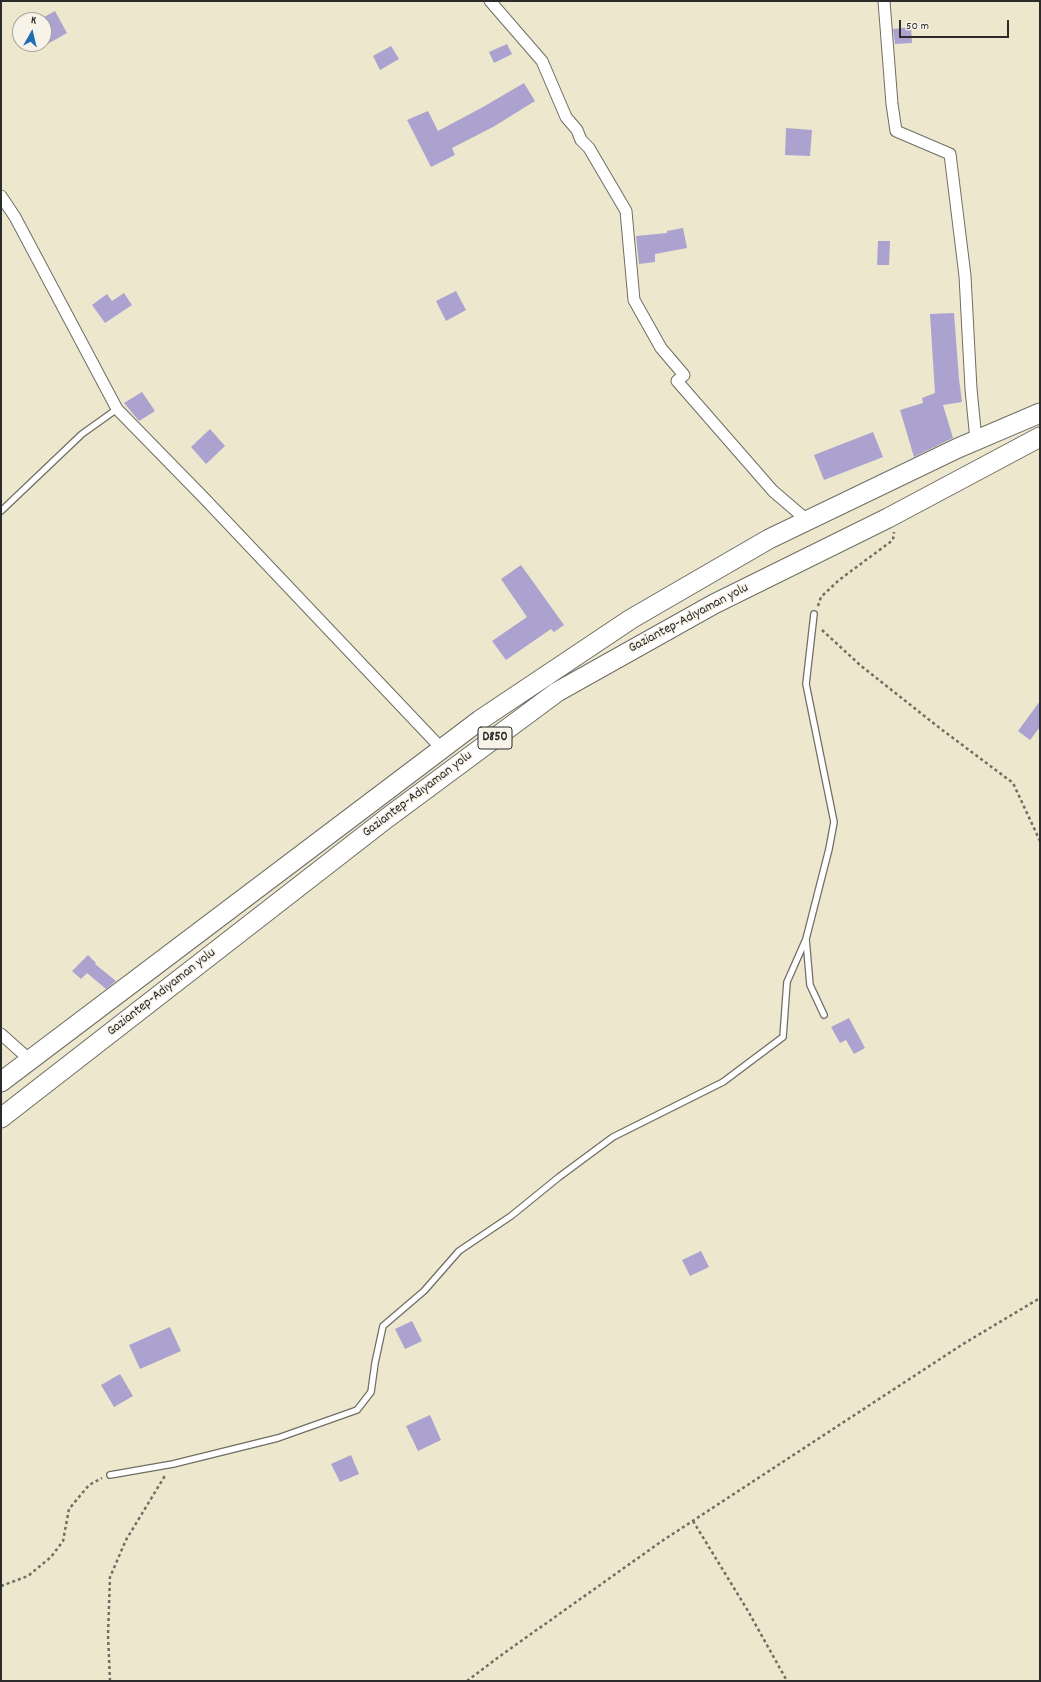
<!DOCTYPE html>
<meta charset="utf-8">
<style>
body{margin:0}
#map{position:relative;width:1041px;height:1682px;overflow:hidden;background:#ede7cd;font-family:Dekko,sans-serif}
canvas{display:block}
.frame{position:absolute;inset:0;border:2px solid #2b2b2b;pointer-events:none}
.north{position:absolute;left:12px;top:12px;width:40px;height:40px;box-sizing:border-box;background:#f7f3e8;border:1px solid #a5a39c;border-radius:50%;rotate:8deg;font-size:11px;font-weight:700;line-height:16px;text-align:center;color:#2b2b2b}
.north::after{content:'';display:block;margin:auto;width:14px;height:18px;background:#1f6fb2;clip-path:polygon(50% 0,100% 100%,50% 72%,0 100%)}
.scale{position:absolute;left:899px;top:20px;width:110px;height:18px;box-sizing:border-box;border:2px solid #2b2b2b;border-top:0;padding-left:5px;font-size:12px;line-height:14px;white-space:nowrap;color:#2b2b2b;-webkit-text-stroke:3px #f7f3e8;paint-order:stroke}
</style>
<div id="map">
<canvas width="1041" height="1682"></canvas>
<div class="frame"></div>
<div class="north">K</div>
<div class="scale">50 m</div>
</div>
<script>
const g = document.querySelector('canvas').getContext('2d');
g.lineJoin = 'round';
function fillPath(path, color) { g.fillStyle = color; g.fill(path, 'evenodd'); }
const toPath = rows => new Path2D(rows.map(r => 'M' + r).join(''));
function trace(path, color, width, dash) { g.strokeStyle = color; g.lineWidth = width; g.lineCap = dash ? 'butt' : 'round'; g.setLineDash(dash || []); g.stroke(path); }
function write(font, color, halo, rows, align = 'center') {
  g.font = font + ' Dekko,sans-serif'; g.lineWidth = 3; g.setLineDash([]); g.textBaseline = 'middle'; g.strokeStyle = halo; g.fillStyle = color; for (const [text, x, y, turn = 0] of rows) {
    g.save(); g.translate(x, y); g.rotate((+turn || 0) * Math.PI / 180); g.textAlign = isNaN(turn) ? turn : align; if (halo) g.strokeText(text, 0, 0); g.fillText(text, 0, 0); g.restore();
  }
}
fillPath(toPath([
 [55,11,67,33,44,46,44,17],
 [911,27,912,43,895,44,893,29],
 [507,44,512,54,494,63,489,52],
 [391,46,399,59,380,70,373,56],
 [524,83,535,101,493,127,452,148,455,155,431,167,407,120,428,111,438,131,483,107],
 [786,128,812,130,810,156,785,155],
 [683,228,687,248,655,254,655,262,639,264,636,236,667,233,667,231],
 [878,241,890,241,889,265,877,265],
 [456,291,466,310,446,321,436,301],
 [124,293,132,305,105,323,92,305,107,294,112,301],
 [954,313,959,379,962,402,943,405,953,438,914,457,900,410,923,403,922,398,935,393,930,314],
 [142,392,155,411,139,421,124,403],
 [210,429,225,446,206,464,191,447],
 [873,432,883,457,824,480,814,455],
 [521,565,564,625,554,632,551,629,506,660,492,641,527,617,501,579],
 [1040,701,1040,727,1030,740,1018,731],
 [88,955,96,963,95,964,116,981,106,989,87,973,81,979,72,971],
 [849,1018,865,1048,854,1054,846,1040,840,1043,831,1027],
 [701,1251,709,1267,690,1276,682,1260],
 [412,1321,422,1341,405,1349,395,1329],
 [170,1327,181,1351,140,1369,129,1345],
 [120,1374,133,1396,114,1407,101,1385],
 [430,1415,441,1440,418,1451,406,1426],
 [351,1455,359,1474,340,1482,331,1464]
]), '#aca2cf');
const service = toPath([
 [1,511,82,434,117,409],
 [814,614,806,684,834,822,829,849,806,939,810,985,824,1015],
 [110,1475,173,1464,278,1438,357,1410,371,1392,375,1363,383,1326,424,1291,459,1251,511,1216,559,1177,613,1137,723,1082,783,1037,787,982,806,939]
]);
const minor = toPath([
 [490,1,542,61,566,117,577,130,581,140,589,148,626,211,634,300,661,348,684,375,677,381,773,491,808,521],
 [884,1,892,104,896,131,950,154,965,276,971,389,976,440],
 [1,196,15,217,117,409,204,498,442,749],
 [1,1034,30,1060]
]);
const trunk = toPath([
 [1,1082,480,720,631,619,769,539,958,448,1040,413],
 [1,1118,387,818,557,692,714,604,888,518,1040,437]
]);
trace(service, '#6f6d64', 8);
trace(minor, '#6f6d64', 13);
trace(trunk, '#6f6d64', 21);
trace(toPath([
 [818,606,821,597,839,580,893,540,894,532],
 [822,630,860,665,937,726,1013,783,1040,841],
 [693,1521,748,1611,787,1681],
 [1,1586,28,1576,51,1557,63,1541,69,1509,89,1485,102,1478],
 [110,1681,108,1635,110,1577,126,1540,166,1474],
 [467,1681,500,1656,662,1541,963,1344,1040,1298]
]), '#6f6d64', 2.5, [3, 3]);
trace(service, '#fff', 5.5);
trace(minor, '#fff', 11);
trace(trunk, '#fff', 19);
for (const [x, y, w] of [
 [495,738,34]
]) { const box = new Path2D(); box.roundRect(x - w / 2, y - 11, w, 22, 3); g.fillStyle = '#f7f3e8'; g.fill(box); trace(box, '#2b2b2b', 1); }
write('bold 13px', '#2b2b2b', null, [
 ["D850",495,738]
]);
write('14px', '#2b2b2b', '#f7f3e8', [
 ["Gaziantep-Adıyaman yolu",689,619,-28],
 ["Gaziantep-Adıyaman yolu",418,795,-37],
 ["Gaziantep-Adıyaman yolu",162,993,-38]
]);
</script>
